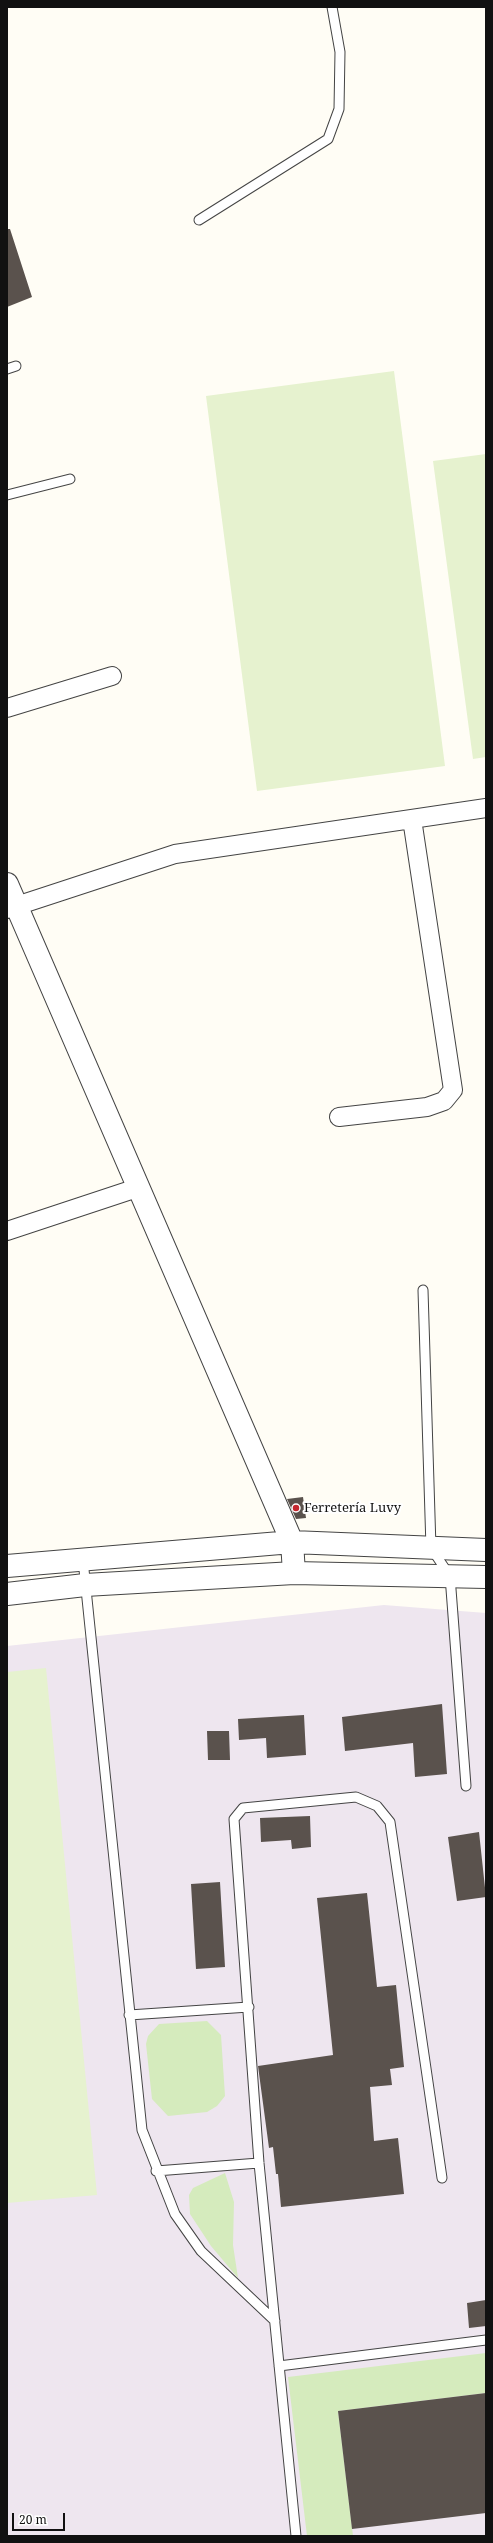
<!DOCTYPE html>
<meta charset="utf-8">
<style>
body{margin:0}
#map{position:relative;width:493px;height:2543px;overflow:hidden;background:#fffdf5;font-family:"Noto Serif",serif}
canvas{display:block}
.frame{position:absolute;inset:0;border:8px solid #111;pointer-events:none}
.scale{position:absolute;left:12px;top:2513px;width:53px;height:18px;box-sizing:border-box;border:2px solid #111;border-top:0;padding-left:5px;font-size:12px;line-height:14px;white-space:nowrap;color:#111;-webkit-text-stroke:3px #fff;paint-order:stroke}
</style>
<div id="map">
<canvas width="493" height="2543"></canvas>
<div class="frame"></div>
<div class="scale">20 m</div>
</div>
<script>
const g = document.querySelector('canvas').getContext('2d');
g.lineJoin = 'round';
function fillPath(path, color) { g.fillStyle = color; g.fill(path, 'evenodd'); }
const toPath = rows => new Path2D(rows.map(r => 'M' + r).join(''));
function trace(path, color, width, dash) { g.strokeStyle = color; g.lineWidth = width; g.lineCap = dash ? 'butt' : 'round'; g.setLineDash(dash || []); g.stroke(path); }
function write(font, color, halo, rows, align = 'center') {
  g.font = font + ' "Noto Serif",serif'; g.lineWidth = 4; g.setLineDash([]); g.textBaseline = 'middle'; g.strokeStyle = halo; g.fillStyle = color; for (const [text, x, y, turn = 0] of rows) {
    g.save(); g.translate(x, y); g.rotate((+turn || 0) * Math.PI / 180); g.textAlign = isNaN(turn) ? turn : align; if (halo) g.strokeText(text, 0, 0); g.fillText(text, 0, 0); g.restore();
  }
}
fillPath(toPath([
 [384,1605,486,1613,486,2536,7,2536,7,1646]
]), '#eee6ef');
fillPath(toPath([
 [207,2021,221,2035,225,2096,217,2106,207,2112,168,2116,152,2099,146,2044,148,2036,159,2024],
 [225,2173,234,2202,233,2245,238,2278,211,2246,190,2214,189,2195,193,2188],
 [486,2353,486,2393,338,2411,353,2536,307,2536,288,2377]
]), '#d5ebbd');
fillPath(toPath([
 [394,371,445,766,257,791,206,396],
 [486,454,486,757,473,759,433,461],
 [46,1668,97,2195,7,2203,7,1672]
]), '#e6f2cf');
fillPath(toPath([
 [7,229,10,229,32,297,7,307],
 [303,1497,306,1518,296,1519,287,1499],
 [442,1704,447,1774,415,1777,413,1743,345,1751,342,1717],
 [304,1715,306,1755,267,1758,266,1738,239,1740,238,1719],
 [207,1731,229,1731,230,1760,208,1760],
 [310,1816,311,1847,292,1849,291,1840,261,1842,260,1818],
 [479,1832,486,1897,457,1901,448,1837],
 [220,1882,225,1967,196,1969,191,1884],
 [367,1893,377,1987,396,1985,404,2067,390,2069,392,2085,370,2087,374,2141,398,2138,404,2194,281,2207,278,2174,276,2174,273,2147,269,2148,258,2066,333,2055,317,1898],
 [486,2300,486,2326,469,2328,467,2303],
 [486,2393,486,2513,352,2529,338,2411]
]), '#5a524d');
const service = toPath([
 [199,220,328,139,339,109,340,52,332,7],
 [7,369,16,366],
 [7,495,70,479],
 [423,1290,431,1548,450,1576,466,1786],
 [83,1560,142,2130,175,2214,201,2251,275,2321],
 [129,2015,249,2007],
 [156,2171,259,2163],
 [279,2366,486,2340],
 [296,2536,259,2163,234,1819,243,1808,356,1797,377,1806,390,1822,442,2178]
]);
const minor = toPath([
 [7,708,112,676],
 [7,909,175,854,486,808],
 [339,1117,427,1107,444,1101,453,1090,412,819],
 [7,1231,137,1188]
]);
const tertiary = toPath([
 [7,884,292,1542,294,1573],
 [7,1566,292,1542,486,1550],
 [7,1594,85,1585,294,1573,486,1577]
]);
trace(service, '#444', 11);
trace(minor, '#444', 20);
trace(tertiary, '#444', 24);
trace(service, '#fff', 9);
trace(minor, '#fff', 18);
trace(tertiary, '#fff', 22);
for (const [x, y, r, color] of [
 [296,1508,4,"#c4262e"]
]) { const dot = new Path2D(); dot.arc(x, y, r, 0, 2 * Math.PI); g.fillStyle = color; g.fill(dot); trace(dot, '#fff', 1.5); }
write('13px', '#111', '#fff', [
 ["Ferretería Luvy",304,1508]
], 'left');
</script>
